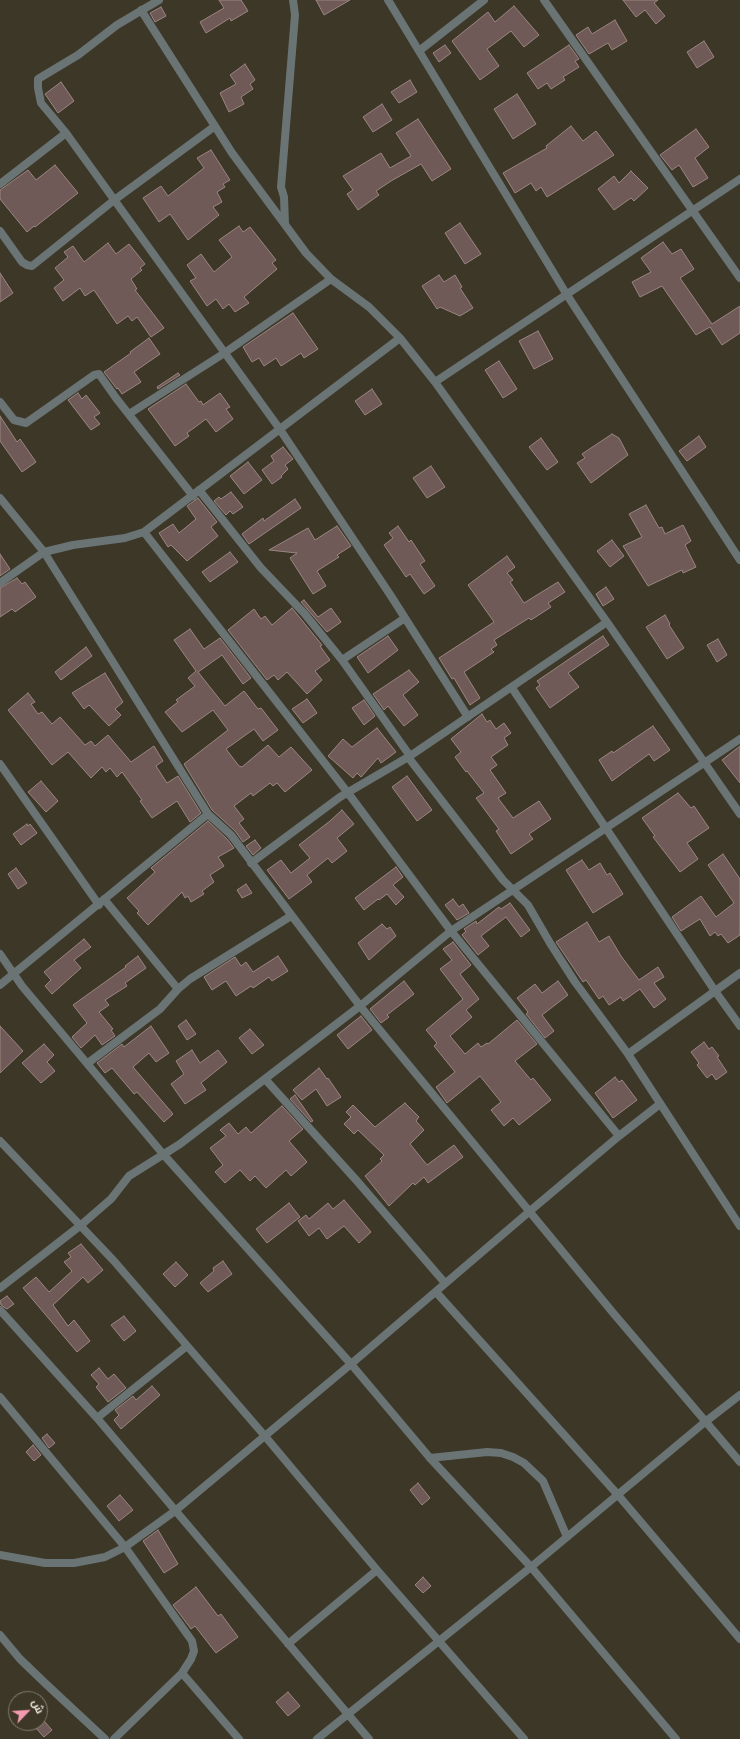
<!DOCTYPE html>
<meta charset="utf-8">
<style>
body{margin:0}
#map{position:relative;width:740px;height:1739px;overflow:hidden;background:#3c3727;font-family:Helvetica,Cairo,sans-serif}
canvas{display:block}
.north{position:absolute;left:8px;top:1691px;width:40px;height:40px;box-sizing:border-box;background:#3c3727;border:1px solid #827e70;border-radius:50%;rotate:65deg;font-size:11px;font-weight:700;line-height:16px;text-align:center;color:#ebe8de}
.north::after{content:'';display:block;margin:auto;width:14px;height:18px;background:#f29aaf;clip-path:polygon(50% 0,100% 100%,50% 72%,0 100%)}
</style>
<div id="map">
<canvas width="740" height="1739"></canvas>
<div class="north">ش</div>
</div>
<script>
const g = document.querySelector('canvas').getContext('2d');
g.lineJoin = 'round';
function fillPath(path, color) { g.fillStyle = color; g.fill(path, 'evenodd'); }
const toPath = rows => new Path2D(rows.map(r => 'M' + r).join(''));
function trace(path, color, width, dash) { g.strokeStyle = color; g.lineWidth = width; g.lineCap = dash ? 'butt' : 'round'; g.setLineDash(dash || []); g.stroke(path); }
const building = toPath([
 [219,0,241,0,248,11,231,21,230,18,206,33,200,22,224,8,219,0],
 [316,0,350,0,324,15,316,0],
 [623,0,658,0,654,3,665,16,656,24,645,10,636,17,623,0],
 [514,6,539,35,524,47,511,31,487,49,499,66,480,80,452,41,488,12,495,22,514,6],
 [161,7,166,16,155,22,150,13,161,7],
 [615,20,627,41,612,50,608,43,589,54,576,35,588,27,592,34,615,20],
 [704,41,714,57,697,68,687,52,704,41],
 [445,45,451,53,439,62,433,53,445,45],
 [569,45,579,59,575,61,579,67,563,77,565,80,551,89,547,83,538,89,527,73,569,45],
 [245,64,255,80,250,84,253,89,241,97,244,104,229,112,220,93,236,84,230,75,245,64],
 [410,80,417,92,399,103,391,92,410,80],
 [61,82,74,101,58,113,45,94,61,82],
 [517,94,536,124,513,139,494,109,517,94],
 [382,104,392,120,373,132,363,117,382,104],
 [418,119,451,169,432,181,421,164,391,181,376,191,379,195,358,210,347,194,353,190,343,176,381,153,390,168,411,156,396,133,418,119],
 [571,126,583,141,596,131,614,155,547,197,541,187,536,191,531,183,515,193,503,173,547,148,546,146,571,126],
 [696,129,709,147,695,158,708,178,693,187,679,165,672,170,660,155,696,129],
 [211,150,230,180,223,184,225,187,217,192,222,202,213,207,219,215,188,240,170,214,159,222,143,198,161,186,168,196,204,168,197,158,211,150],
 [55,165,78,193,35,227,34,226,27,232,0,199,0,190,28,170,36,180,55,165],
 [631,171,648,188,634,201,631,198,614,210,598,189,614,176,619,183,631,171],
 [460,223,481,254,465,264,445,233,460,223],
 [239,226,243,232,250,227,276,260,272,263,277,269,244,297,249,303,235,312,229,304,223,309,216,299,207,306,190,281,196,278,187,265,201,254,214,272,232,257,219,240,239,226],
 [663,242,672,254,681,249,694,269,680,278,712,324,740,306,740,333,722,345,710,327,696,335,662,286,640,297,632,282,651,272,641,258,663,242],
 [108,243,116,254,129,244,145,264,140,268,142,270,131,279,137,289,135,290,164,328,151,337,137,317,132,321,128,316,117,324,94,290,85,296,80,288,63,301,54,288,64,280,55,268,68,257,64,252,73,246,84,262,108,243],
 [0,273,13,293,0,302,0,273],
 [439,275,444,282,455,275,462,287,460,288,473,308,460,316,440,307,437,309,422,286,439,275],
 [293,313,318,349,304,358,301,353,281,366,276,358,264,366,259,358,252,362,243,347,293,313],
 [538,331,553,359,534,369,519,341,538,331],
 [149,338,160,354,134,372,141,382,122,394,118,388,117,389,104,372,131,353,130,352,149,338],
 [499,361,517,389,503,398,485,370,499,361],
 [178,373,180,375,158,389,157,387,178,373],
 [186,384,199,402,201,401,203,405,220,393,230,407,226,409,233,419,216,432,206,419,187,433,189,436,175,446,148,409,186,384],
 [372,389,382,404,365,415,355,401,372,389],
 [78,393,82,399,86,395,100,413,94,417,100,424,91,430,68,400,78,393],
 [0,416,17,442,20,439,36,462,22,472,0,441,0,416],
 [612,434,619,438,628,455,591,483,577,463,585,458,582,454,612,434],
 [699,436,706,447,687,461,679,451,699,436],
 [541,438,558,462,547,470,529,447,541,438],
 [283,447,293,459,285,465,288,469,281,476,282,477,272,484,262,470,274,461,271,456,283,447],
 [248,462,262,480,244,494,230,476,248,462],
 [431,466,445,487,427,498,413,478,431,466],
 [231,492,243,507,233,514,230,511,226,515,214,501,219,497,221,499,231,492],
 [198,498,217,522,211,527,218,536,187,561,171,545,168,547,159,533,173,524,179,533,196,519,187,506,198,498],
 [295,499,301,508,249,544,242,534,263,518,264,521,295,499],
 [646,505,659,528,662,527,665,534,683,525,691,541,685,545,696,567,683,573,682,570,648,586,623,546,642,537,629,514,646,505],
 [337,526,351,546,337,555,339,557,317,571,326,586,313,594,290,558,297,553,269,550,308,528,315,540,337,526],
 [398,526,409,542,411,540,425,561,420,564,435,586,424,594,410,574,406,577,384,545,393,538,389,533,398,526],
 [612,540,624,556,610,567,597,551,612,540],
 [230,552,238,562,210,582,202,572,230,552],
 [0,554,10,569,0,576,0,554],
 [507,556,515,567,507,573,513,580,510,582,524,603,558,582,565,592,548,603,551,607,531,620,529,618,494,640,497,645,491,649,494,652,464,672,480,698,470,705,454,678,452,679,439,658,494,622,468,585,507,556],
 [17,578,22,584,25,582,36,597,15,612,12,609,0,617,0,588,17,578],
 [606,587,614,599,603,606,596,594,606,587],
 [304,600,318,617,331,608,341,622,327,632,301,602,304,600],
 [292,608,322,645,320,646,330,660,315,671,322,680,307,694,287,672,278,680,274,675,267,680,228,630,254,609,261,619,265,616,272,625,292,608],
 [665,615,670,624,669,625,684,648,667,659,646,627,665,615],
 [190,629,204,649,220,638,251,678,243,684,222,655,198,672,225,706,244,691,258,709,261,708,278,730,263,741,254,729,226,749,239,766,242,767,268,745,279,757,291,747,312,770,285,792,277,783,273,786,270,783,253,796,251,793,234,806,244,819,239,823,250,837,243,842,235,831,212,810,184,764,228,730,213,710,182,732,165,712,178,702,176,700,195,686,188,678,196,671,174,640,190,629],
 [388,636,398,650,368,673,357,657,388,636],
 [603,636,609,645,568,673,579,687,550,708,536,688,540,685,537,681,603,636],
 [718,639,727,655,717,662,707,645,718,639],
 [86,647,92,656,61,680,55,672,86,647],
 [409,670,419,682,403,695,418,715,404,726,388,706,384,710,373,694,409,670],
 [105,673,123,702,115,709,121,715,109,726,89,705,84,709,72,693,105,673],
 [28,693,35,702,31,704,38,714,42,712,52,724,60,717,85,745,91,741,95,746,108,735,131,762,154,746,163,761,156,766,167,783,178,776,201,813,190,822,177,801,152,818,140,801,142,800,122,772,117,777,110,768,106,772,102,767,91,778,68,752,52,765,8,710,28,693],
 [307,699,317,713,303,723,292,709,307,699],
 [364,700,375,716,364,725,352,708,364,700],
 [482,714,487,722,490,720,496,729,504,723,511,733,504,738,508,745,491,757,497,765,490,770,506,793,498,798,513,818,539,801,551,819,529,834,533,839,511,854,496,831,499,829,476,798,484,793,467,771,466,772,455,757,461,752,451,739,482,714],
 [653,726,670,750,654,761,649,754,612,781,599,760,612,751,613,753,653,726],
 [377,728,396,752,381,763,378,758,361,777,357,773,353,778,328,756,343,739,352,747,377,728],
 [740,746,740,783,722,760,740,746],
 [407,776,432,810,417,821,392,787,407,776],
 [41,781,58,801,46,812,28,792,41,781],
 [678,793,691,808,694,806,709,828,687,843,698,859,680,872,653,837,655,836,642,818,678,793],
 [342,810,354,824,337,838,347,851,332,863,328,858,307,875,312,882,289,899,267,870,281,860,291,873,310,858,299,845,330,821,342,810],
 [208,821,227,839,234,848,218,857,224,866,210,875,214,882,202,891,204,894,191,902,188,896,185,898,182,892,148,925,137,913,139,911,127,898,155,872,151,868,208,821],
 [27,824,28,826,30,824,37,833,21,845,13,834,27,824],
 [255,840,261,848,253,855,246,846,255,840],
 [723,854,740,879,740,935,728,943,721,934,718,936,715,932,710,936,700,919,681,931,672,917,701,896,716,917,734,903,708,865,723,854],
 [582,860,589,870,600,863,607,875,610,873,623,894,593,913,566,870,582,860],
 [396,867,403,877,393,885,404,897,396,905,387,894,379,900,378,899,364,910,355,898,396,867],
 [16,868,27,883,18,889,8,874,16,868],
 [246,884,252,893,242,898,237,890,246,884],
 [453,899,459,907,463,904,469,913,457,920,445,905,453,899],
 [510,903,530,930,521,937,506,917,481,936,489,946,478,955,462,935,466,931,464,929,476,921,477,924,499,907,501,909,510,903],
 [587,922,599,942,609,936,621,956,639,980,658,967,664,977,654,983,666,999,654,1008,640,989,623,1001,621,997,609,1005,603,996,599,999,586,980,583,982,556,942,587,922],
 [382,924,387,929,390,927,396,936,369,960,358,943,382,924],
 [84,939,91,947,74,960,81,968,52,994,45,986,51,980,44,972,84,939],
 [453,942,471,965,460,974,479,999,466,1010,472,1017,450,1036,465,1054,478,1043,481,1047,487,1043,488,1044,517,1020,537,1044,515,1061,531,1080,533,1078,551,1100,519,1125,513,1118,504,1126,491,1110,501,1102,480,1076,447,1103,436,1087,455,1072,434,1046,437,1043,426,1030,463,999,440,969,452,960,443,949,453,942],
 [138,956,146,968,125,983,127,986,105,1000,109,1005,99,1012,113,1029,111,1030,115,1036,102,1045,95,1035,81,1048,72,1037,87,1023,73,1005,126,967,125,966,138,956],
 [278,956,288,971,272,981,269,977,253,988,251,986,236,996,226,981,212,990,204,977,235,957,241,966,246,962,253,972,278,956],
 [404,981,414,994,387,1015,389,1017,381,1023,370,1009,404,981],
 [558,981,568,995,542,1015,554,1031,545,1038,526,1014,528,1012,517,998,535,984,542,993,558,981],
 [361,1016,372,1030,348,1049,337,1035,361,1016],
 [186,1020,196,1034,187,1040,178,1026,186,1020],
 [0,1026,23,1051,0,1073,0,1026],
 [151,1026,169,1053,156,1062,149,1053,133,1067,173,1114,164,1122,137,1092,134,1094,112,1068,105,1073,97,1063,122,1044,124,1047,151,1026],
 [250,1029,264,1045,252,1054,239,1038,250,1029],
 [704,1042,709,1049,712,1047,719,1056,717,1057,727,1072,716,1080,712,1074,707,1078,697,1065,699,1063,691,1052,704,1042],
 [44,1044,54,1055,47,1062,55,1071,41,1083,22,1063,44,1044],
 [192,1050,200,1063,218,1050,227,1062,201,1083,206,1090,185,1104,171,1084,184,1074,176,1061,192,1050],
 [319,1068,327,1079,328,1078,341,1097,327,1106,316,1089,302,1100,293,1090,319,1068],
 [615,1077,619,1082,622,1080,637,1100,613,1118,595,1093,615,1077],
 [295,1095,313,1121,311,1122,290,1099,295,1095],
 [405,1103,419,1117,416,1121,424,1130,410,1144,427,1165,454,1145,463,1157,428,1183,424,1177,415,1185,413,1183,389,1206,365,1176,382,1161,380,1159,384,1155,358,1130,354,1134,344,1124,351,1117,346,1112,353,1105,375,1127,405,1103],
 [282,1106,303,1129,289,1141,307,1162,291,1176,286,1170,266,1188,255,1176,250,1181,240,1170,225,1183,215,1172,223,1165,210,1148,226,1136,220,1130,229,1123,238,1134,246,1127,251,1133,282,1106],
 [344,1200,371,1232,359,1243,344,1226,327,1239,319,1228,309,1236,298,1221,306,1215,309,1219,328,1203,333,1209,344,1200],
 [289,1203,300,1217,267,1243,256,1229,289,1203],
 [81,1244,103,1270,88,1283,83,1277,53,1305,68,1326,74,1320,90,1341,77,1352,23,1288,36,1277,49,1292,72,1271,64,1262,71,1257,68,1253,81,1244],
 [223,1261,232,1274,208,1292,200,1283,214,1271,213,1268,223,1261],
 [176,1262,188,1275,175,1287,163,1274,176,1262],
 [7,1296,14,1304,7,1309,1,1305,0,1301,7,1296],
 [124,1316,136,1331,124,1341,111,1325,124,1316],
 [99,1368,108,1379,114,1374,126,1388,108,1402,96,1387,99,1384,91,1375,99,1368],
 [152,1386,160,1395,121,1429,114,1420,119,1415,115,1410,133,1396,136,1400,152,1386],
 [47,1434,55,1443,49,1448,42,1438,47,1434],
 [33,1445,41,1455,34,1461,26,1452,33,1445],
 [418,1483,430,1498,422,1505,410,1490,418,1483],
 [120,1495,133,1510,119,1521,107,1506,120,1495],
 [158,1530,178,1564,164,1573,143,1541,158,1530],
 [423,1577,431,1586,423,1593,415,1585,423,1577],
 [196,1587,218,1616,221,1614,238,1637,216,1653,195,1626,191,1629,173,1605,196,1587],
 [288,1692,300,1706,288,1716,276,1702,288,1692],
 [40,1721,44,1721,52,1730,44,1737,34,1726,40,1723,40,1721]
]);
fillPath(building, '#6f5a57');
trace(building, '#9b8582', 1);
trace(toPath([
 [159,0,117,25,78,55,38,79,38,88,41,103,66,133,279,428,391,596,468,717],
 [388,0,567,295,740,560],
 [544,0,740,278],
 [141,10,232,153,306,253,331,279,369,307,400,338,435,382,607,622,740,814],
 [419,51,484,0],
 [0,184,66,133],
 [285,224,284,197,281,187,295,15,293,0],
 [0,231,22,262,27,265,32,266,113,201,215,126],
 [435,382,740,179],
 [0,402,14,420,26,423,94,375,99,374,116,398,193,496],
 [129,414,223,354,331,279],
 [199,490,261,568,304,613,342,660,410,756],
 [0,498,44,552,208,814,231,835,360,1006,614,1314,740,1462],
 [144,532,348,793,451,931,619,1136],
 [0,583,44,552,73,545,125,538,144,532,400,338],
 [342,660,405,618],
 [512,688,715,991,740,1026],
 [408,757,503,880,528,905,550,943,575,982,628,1054,740,1226],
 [0,764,99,905],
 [251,863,340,797,410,756,607,622],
 [104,899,178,989],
 [0,954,22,986,163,1154,351,1364,430,1458,531,1567,676,1739],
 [0,985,208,814],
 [628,1054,740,973],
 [88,1063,160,1009,178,989,190,979,291,916],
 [265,1079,357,1181,445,1283],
 [0,1141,114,1261,264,1435,377,1570,524,1739],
 [0,1288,81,1225,111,1199,129,1176,180,1144,360,1006,451,931,740,739],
 [436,1292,618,1495,740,1639],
 [0,1310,97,1418,369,1739],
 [0,1397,125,1547,192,1641,194,1651,191,1659,182,1673,114,1739],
 [97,1418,187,1346],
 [430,1458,487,1452,501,1453,513,1457,524,1463,543,1481,567,1537],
 [0,1555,45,1563,74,1563,105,1557,125,1547,175,1511,351,1364,530,1211,619,1136,660,1104],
 [0,1635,20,1659,46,1684,105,1739],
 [288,1644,377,1570],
 [182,1673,239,1739],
 [317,1739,531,1567,705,1422,740,1395]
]), '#6a7475', 8);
</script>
